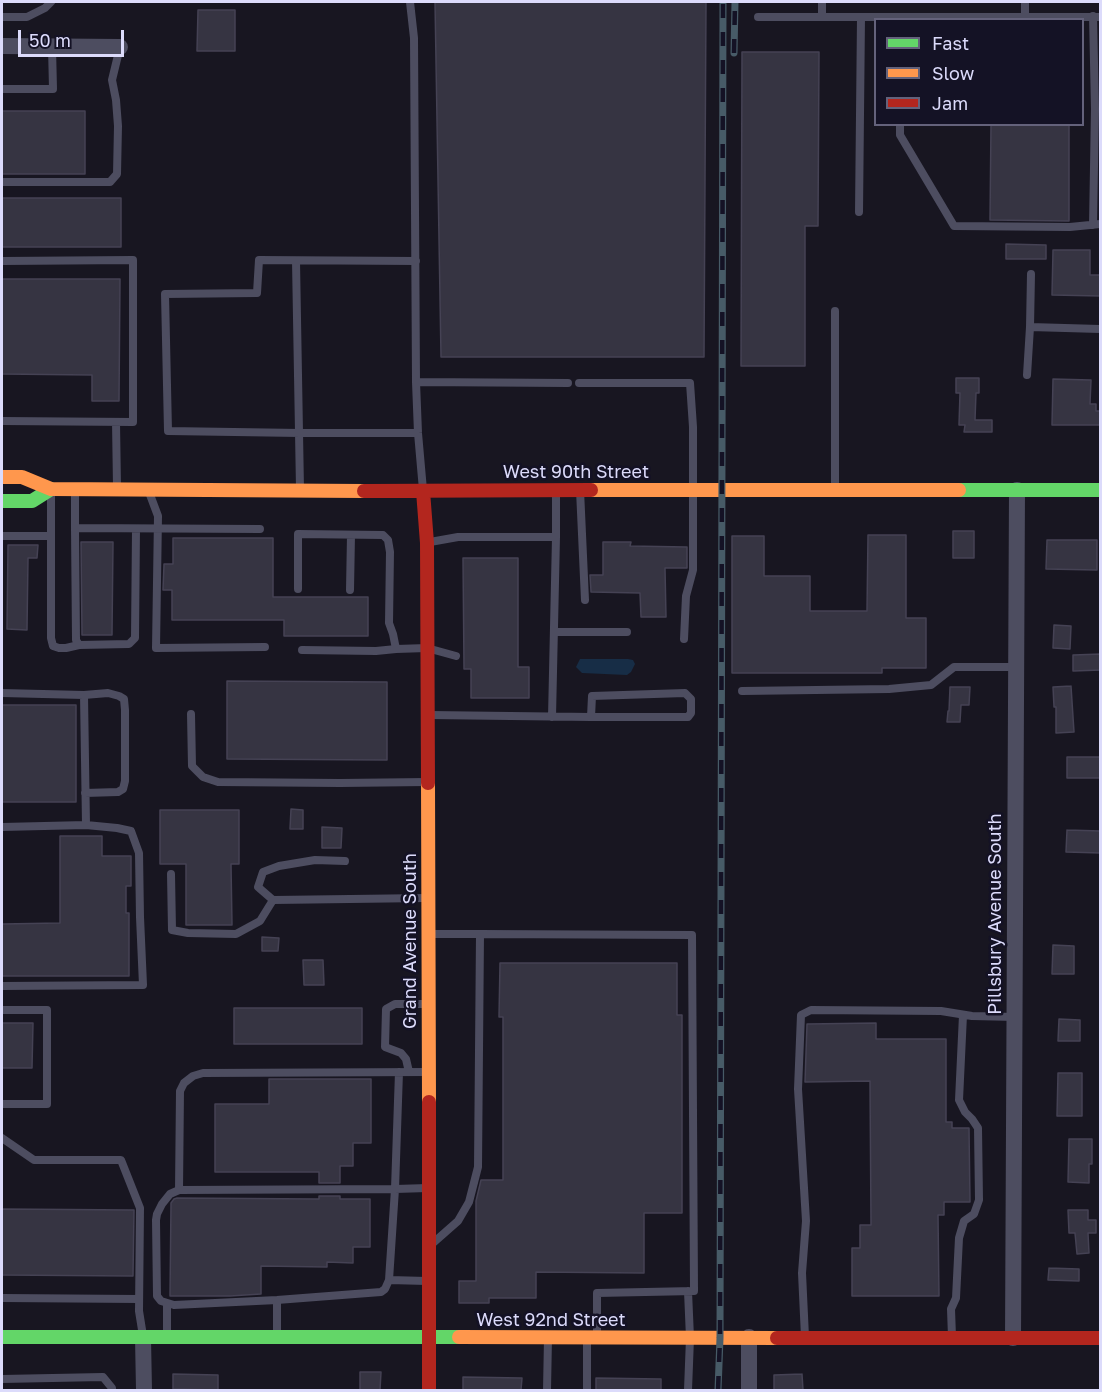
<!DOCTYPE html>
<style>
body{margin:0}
#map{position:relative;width:1102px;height:1392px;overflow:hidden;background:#181621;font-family:"Golos Text",sans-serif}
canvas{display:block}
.frame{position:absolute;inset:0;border:3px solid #dcdbfb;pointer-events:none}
.legend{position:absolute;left:874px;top:18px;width:210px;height:108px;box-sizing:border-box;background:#141225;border:2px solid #64627b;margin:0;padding:8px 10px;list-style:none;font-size:18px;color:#dcdbfb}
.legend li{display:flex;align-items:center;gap:12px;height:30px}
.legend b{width:30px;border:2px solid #64627b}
.scale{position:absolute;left:18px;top:30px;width:106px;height:27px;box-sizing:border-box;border:3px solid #dcdbfb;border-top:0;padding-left:8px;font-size:18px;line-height:21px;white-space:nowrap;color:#dcdbfb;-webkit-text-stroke:4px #141225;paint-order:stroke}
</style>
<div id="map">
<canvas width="1102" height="1392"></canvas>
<div class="frame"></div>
<ul class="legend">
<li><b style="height:8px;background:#63d668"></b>Fast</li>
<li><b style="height:8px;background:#ff974d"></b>Slow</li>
<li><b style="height:8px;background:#b3261e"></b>Jam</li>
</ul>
<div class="scale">50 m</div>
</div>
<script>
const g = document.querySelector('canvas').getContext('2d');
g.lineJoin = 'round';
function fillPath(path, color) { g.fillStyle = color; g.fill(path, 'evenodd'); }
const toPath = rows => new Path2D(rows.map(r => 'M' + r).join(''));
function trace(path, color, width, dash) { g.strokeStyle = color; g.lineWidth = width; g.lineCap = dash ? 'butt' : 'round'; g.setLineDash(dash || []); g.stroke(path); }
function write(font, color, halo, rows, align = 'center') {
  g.font = font + ' "Golos Text",sans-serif'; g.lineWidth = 5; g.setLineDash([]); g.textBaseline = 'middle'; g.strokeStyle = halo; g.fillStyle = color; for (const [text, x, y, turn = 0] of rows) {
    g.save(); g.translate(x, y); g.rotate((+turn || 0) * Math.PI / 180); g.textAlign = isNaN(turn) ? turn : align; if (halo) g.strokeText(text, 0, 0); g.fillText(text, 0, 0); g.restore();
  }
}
fillPath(toPath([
 [580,659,628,659,633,660,635,664,631,672,627,675,582,673,576,667]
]), '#172d46');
const building = toPath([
 [435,2,706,2,704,357,441,357,435,2],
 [198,10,235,10,235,51,197,51,198,10],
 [742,52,819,52,818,226,805,226,805,366,741,366,742,52],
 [2,111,85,111,85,174,2,174,2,111],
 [991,124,1069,124,1069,221,990,220,991,124],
 [2,198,121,198,121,247,2,247,2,198],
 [1006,244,1046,245,1046,259,1006,259,1006,244],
 [1053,250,1090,250,1090,275,1101,275,1101,296,1052,295,1053,250],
 [2,279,120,279,119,401,92,401,92,375,2,374,2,279],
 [956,378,979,378,979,393,976,393,975,420,992,420,992,432,964,432,965,425,959,425,960,393,956,393,956,378],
 [1053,379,1091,380,1090,404,1096,404,1096,411,1101,411,1101,425,1052,425,1053,379],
 [953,531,974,531,974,558,953,558,953,531],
 [868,535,906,535,906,618,926,618,926,668,882,668,882,673,732,673,732,536,764,536,764,576,810,576,810,611,867,611,868,535],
 [173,538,273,538,273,597,368,597,368,636,284,636,284,620,172,620,172,590,163,590,164,564,173,564,173,538],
 [1047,540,1097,540,1097,570,1046,569,1047,540],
 [81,542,113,542,112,635,82,635,81,542],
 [603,542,631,542,630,546,687,547,687,568,665,568,666,617,641,617,640,593,591,592,590,575,603,575,603,542],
 [8,545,38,545,37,558,28,558,27,630,7,629,8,545],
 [463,558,518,558,518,667,529,667,529,698,471,698,471,669,464,669,463,558],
 [1054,625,1071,626,1070,649,1053,648,1054,625],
 [1101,654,1101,670,1073,671,1073,655,1101,654],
 [227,681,387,682,387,760,227,759,227,681],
 [1071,686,1074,732,1056,733,1056,707,1054,707,1053,687,1071,686],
 [950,687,970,687,969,705,961,705,960,722,947,722,948,711,949,711,950,687],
 [2,705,76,705,76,802,2,802,2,705],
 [1067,757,1101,757,1101,778,1067,778,1067,757],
 [291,809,303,810,303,829,290,829,291,809],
 [160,810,239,810,239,864,231,864,232,925,186,925,186,864,160,864,160,810],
 [322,827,342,828,341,848,322,848,322,827],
 [1067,830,1101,831,1101,853,1066,852,1067,830],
 [60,836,102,836,102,856,131,856,131,886,126,886,126,913,129,913,129,976,2,976,2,924,60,923,60,836],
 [262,937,279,938,278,951,262,951,262,937],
 [1053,945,1074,946,1074,974,1052,974,1053,945],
 [303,960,323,960,324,985,304,985,303,960],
 [500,963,677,963,677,1015,682,1015,682,1213,644,1213,644,1273,536,1272,536,1298,489,1298,489,1303,459,1303,459,1281,476,1281,476,1201,481,1180,503,1180,503,1017,499,1017,500,963],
 [234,1008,362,1008,362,1044,234,1044,234,1008],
 [1059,1019,1080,1020,1080,1041,1058,1041,1059,1019],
 [2,1023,33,1023,32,1068,2,1068,2,1023],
 [876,1023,876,1039,946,1039,946,1122,952,1122,952,1128,969,1128,970,1202,944,1202,944,1215,938,1215,939,1296,852,1296,852,1248,860,1248,860,1225,871,1225,870,1081,805,1082,807,1024,876,1023],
 [1058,1073,1082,1073,1082,1116,1057,1116,1058,1073],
 [269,1079,371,1079,371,1143,353,1143,353,1166,340,1166,340,1183,319,1183,319,1172,215,1172,215,1104,269,1104,269,1079],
 [1069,1139,1092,1139,1092,1164,1089,1164,1089,1183,1068,1182,1069,1139],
 [319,1196,340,1196,340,1199,370,1199,370,1247,353,1247,353,1263,327,1262,327,1267,261,1266,261,1294,230,1296,170,1296,171,1203,174,1199,177,1198,319,1199,319,1196],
 [2,1209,134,1210,133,1276,2,1275,2,1209],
 [1068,1210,1088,1210,1088,1220,1096,1220,1096,1233,1088,1233,1089,1253,1077,1254,1075,1233,1069,1233,1068,1210],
 [1049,1268,1079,1269,1079,1281,1048,1280,1049,1268],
 [360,1372,381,1372,380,1390,360,1390,360,1372],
 [173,1374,218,1375,218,1390,173,1389,173,1374],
 [802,1374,803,1390,774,1390,774,1375,802,1374],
 [463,1377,522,1378,521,1390,463,1390,463,1377],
 [596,1378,661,1379,661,1390,596,1390,596,1378]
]);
fillPath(building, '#363442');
trace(building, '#454254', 1.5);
trace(toPath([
 [410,2,414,38,416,382],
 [1025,2,1025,17],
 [2,17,27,17,45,8,51,2],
 [758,17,1100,17],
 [822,17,822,2],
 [2,89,53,89,52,47],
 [900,124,900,135,954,226,1070,227,1100,224],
 [2,182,110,182,117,174,118,126,116,100,112,80,120,47],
 [859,212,861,17],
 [1093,225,1095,109,1093,16],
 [2,261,133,260,133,422,2,421],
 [296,261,300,489],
 [416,261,259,260,257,293,165,294,168,431,300,433,418,433],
 [1031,274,1030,327,1100,329],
 [1027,375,1030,327],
 [579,383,690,383,693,427,693,570,686,596,684,639],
 [116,422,117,487],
 [835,486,835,311],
 [423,490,418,433,416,382,568,383],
 [580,490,585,600],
 [75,492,75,528,260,529],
 [149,492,158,516,156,648,265,647],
 [75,528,76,640,79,645,129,644,135,638,136,529],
 [2,536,51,536,51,493],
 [51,536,51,638,53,646,59,648,66,648,79,645],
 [430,542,458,537,556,537,556,491],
 [298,589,298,534,383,535,388,540,390,552,389,623,393,634,396,649,376,651,302,650],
 [350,590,351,535],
 [555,632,627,632],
 [396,649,427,648,456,656],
 [742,691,889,689,931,685,954,667,1016,667],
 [2,693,84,695,86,825,2,827],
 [84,695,108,693,119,696,124,699,125,710,125,781,123,789,118,792,85,793],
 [191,714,192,766,203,777,218,782,340,783,427,782],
 [430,715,591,717,688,717,691,713,691,699,685,693,592,696,591,717],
 [552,717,556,537],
 [345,861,315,860,279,866,263,872,258,887,273,900,427,898],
 [171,874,172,930,188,933,236,934,260,921,273,900],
 [430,934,480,934,478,1167,469,1202,458,1221,433,1243],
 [480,934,692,935,694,1291,597,1293,597,1334],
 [2,986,143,985,140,917,139,853,131,831,117,828,86,825],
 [2,1010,47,1010,47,1104,2,1104],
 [399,1072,395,1189,389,1280,385,1289,381,1292,277,1300,174,1305,161,1301,157,1296,156,1220,157,1214,162,1204,170,1194,179,1190,395,1189,428,1188],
 [409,1072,406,1059,401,1053,385,1047,386,1009,395,1004,427,1004],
 [2,1138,34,1160,121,1160,140,1208,139,1311,143,1336],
 [179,1190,180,1091,184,1083,193,1076,203,1073,428,1072],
 [389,1280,427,1281],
 [688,1291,690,1338,688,1390],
 [2,1298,139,1299],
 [277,1300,277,1336],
 [167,1304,167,1336],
 [805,1337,802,1273,806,1221,798,1089,801,1015,811,1010,941,1011,972,1016,1015,1017],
 [952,1337,951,1309,956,1298,959,1238,964,1221,974,1214,979,1200,978,1128,972,1119,965,1112,959,1100,963,1015],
 [587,1338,587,1390],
 [2,1379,103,1377,112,1388,112,1390],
 [547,1390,548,1338]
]), '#4d4d60', 8);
trace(toPath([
 [2,46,120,47],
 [749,1337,749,1390],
 [143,1338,144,1390],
 [1013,1338,1017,490]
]), '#4d4d60', 16);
trace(toPath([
 [959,490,1100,490],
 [2,501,32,501,51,489],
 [2,1337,459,1337]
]), '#63d668', 14);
trace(toPath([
 [2,477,22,477,51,489,364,491],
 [591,490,959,490],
 [428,783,429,1102],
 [459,1337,777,1338]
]), '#ff974d', 14);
trace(toPath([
 [364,491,591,490],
 [423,491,427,543,428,783],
 [429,1102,429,1390],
 [777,1338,1100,1338]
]), '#b3261e', 14);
const rail = toPath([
 [734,53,735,2],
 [718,1390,720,1338,723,2]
]);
trace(rail, '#475b67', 7);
trace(rail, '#141225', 4.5, [14]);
write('18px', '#dcdbfb', '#141225', [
 ["West 90th Street",576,472],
 ["Pillsbury Avenue South",995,914,-90],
 ["Grand Avenue South",410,941,-90],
 ["West 92nd Street",551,1320]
]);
</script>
